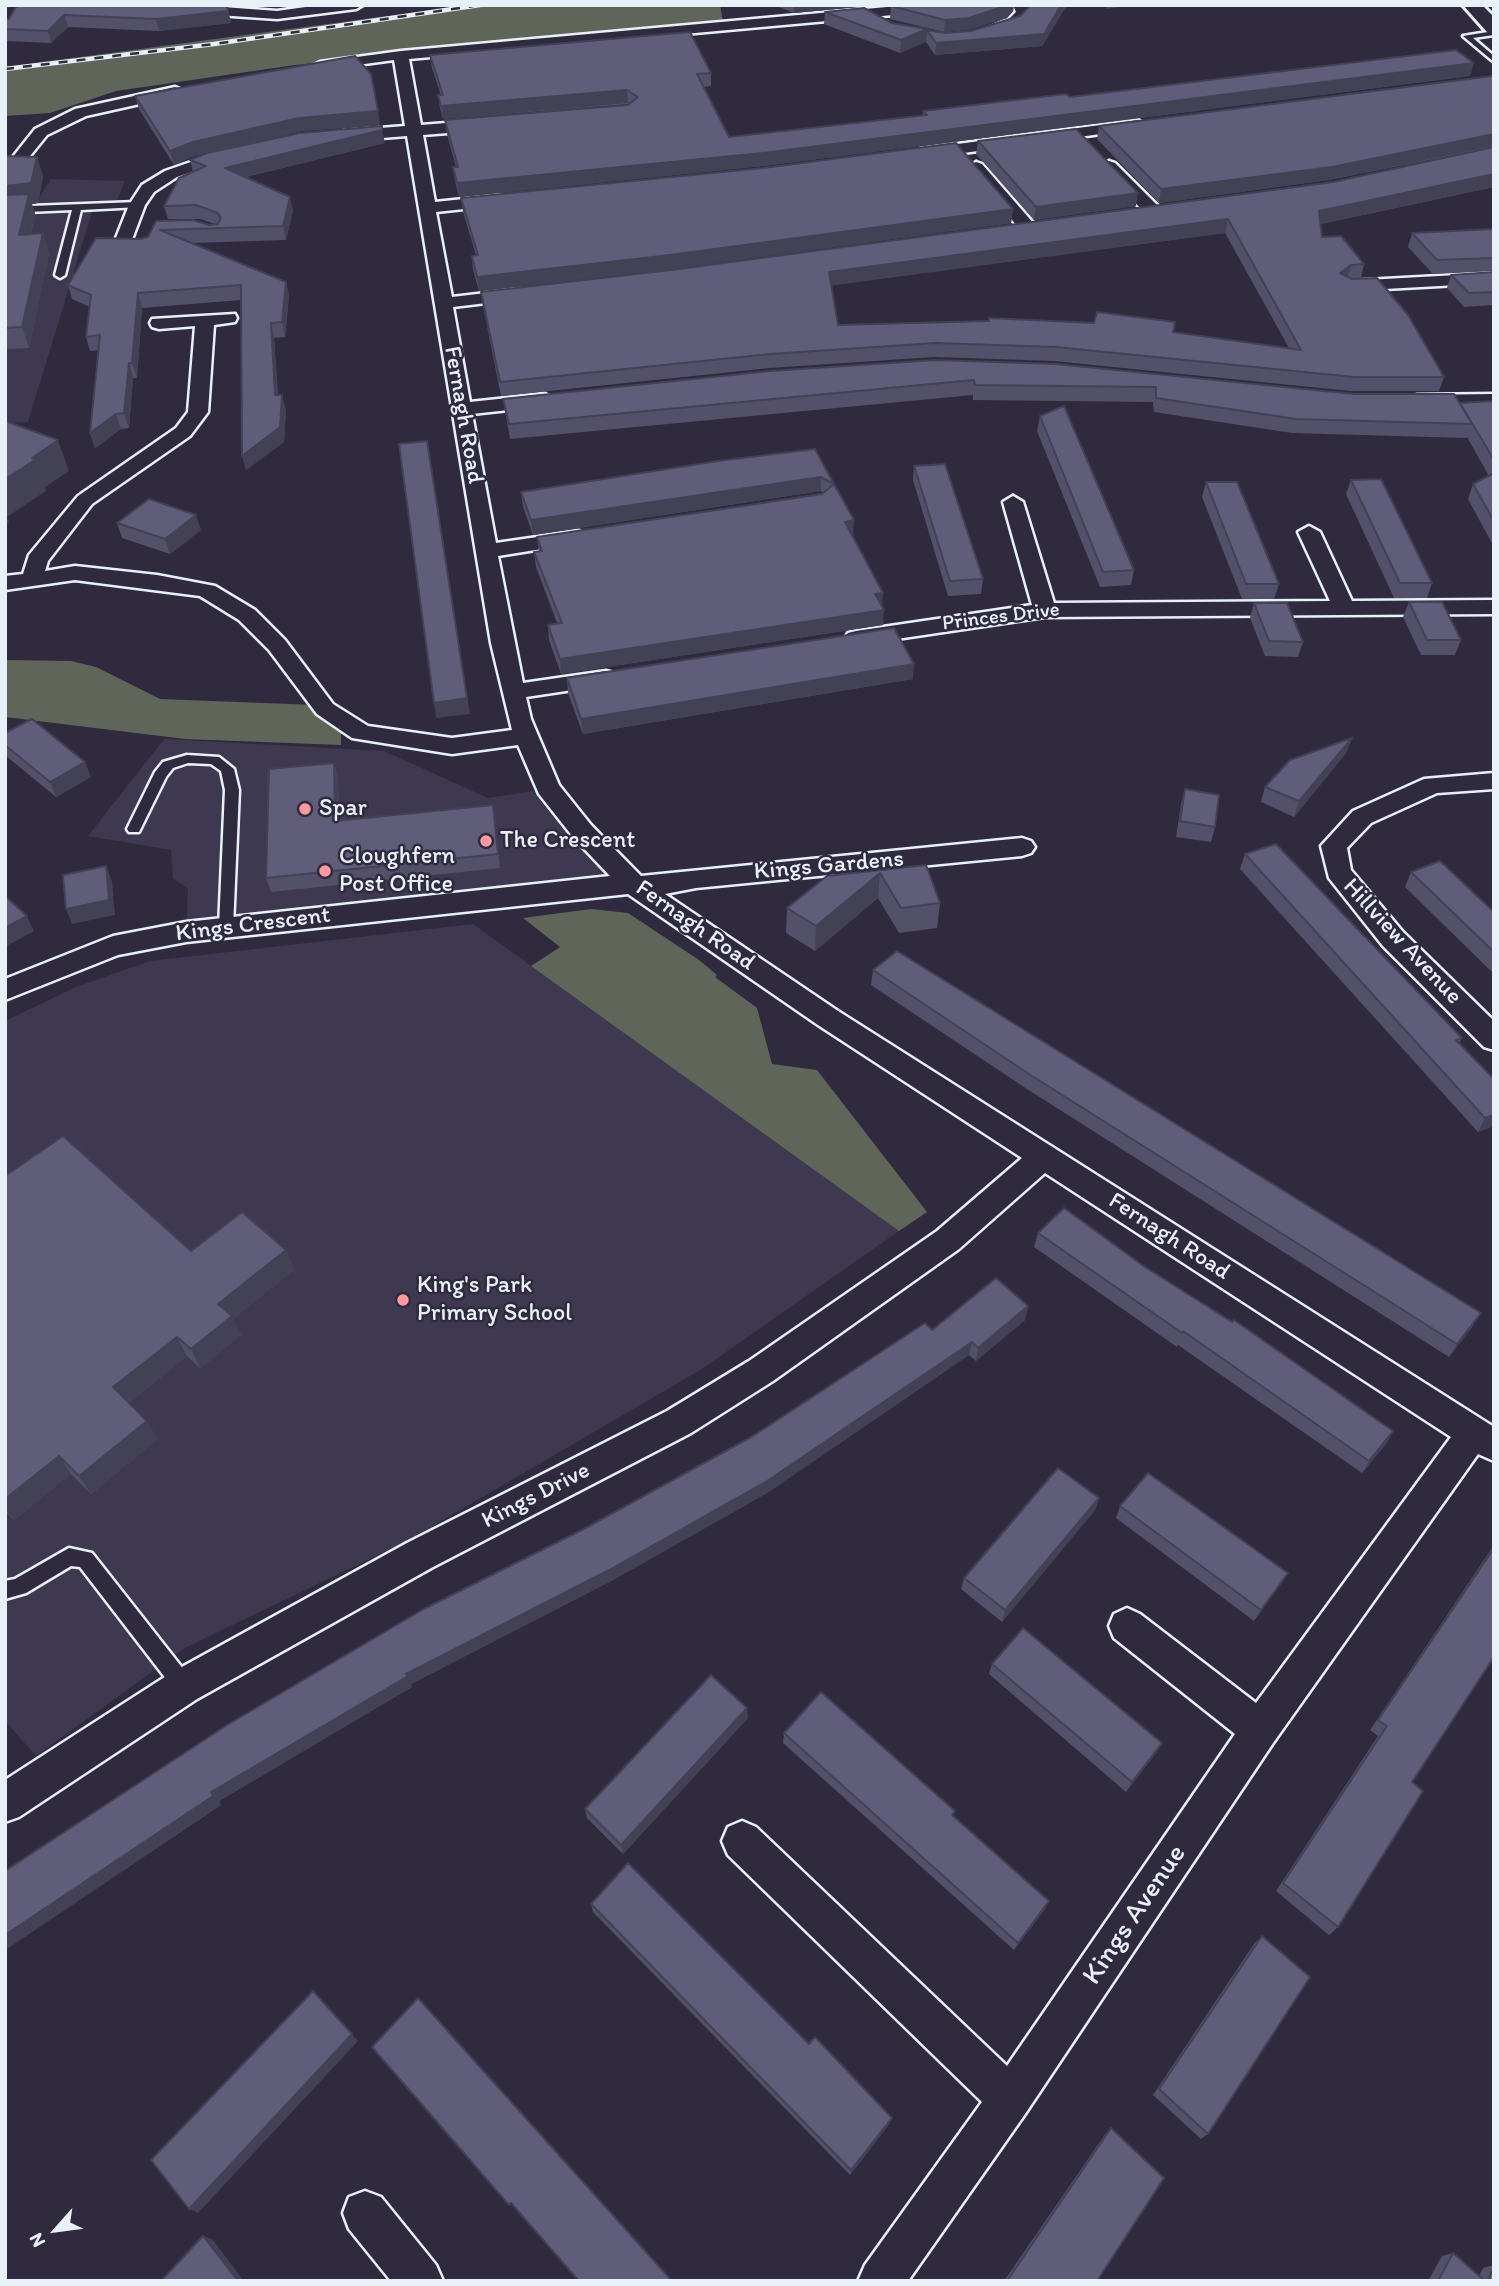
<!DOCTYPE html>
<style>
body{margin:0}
#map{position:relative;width:1499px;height:2286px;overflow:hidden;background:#2f2a3d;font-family:Itim,sans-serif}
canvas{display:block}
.frame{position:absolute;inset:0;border:7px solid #e8f1f8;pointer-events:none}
.north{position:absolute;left:21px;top:2195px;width:70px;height:70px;-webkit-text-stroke:5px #2f2a3d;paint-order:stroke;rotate:242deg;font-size:19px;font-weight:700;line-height:28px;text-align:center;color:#e8f1f8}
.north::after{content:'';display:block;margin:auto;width:24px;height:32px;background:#e8f1f8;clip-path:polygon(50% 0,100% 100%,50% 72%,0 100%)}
</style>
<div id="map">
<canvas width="1499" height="2286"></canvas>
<div class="frame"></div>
<div class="north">N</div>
</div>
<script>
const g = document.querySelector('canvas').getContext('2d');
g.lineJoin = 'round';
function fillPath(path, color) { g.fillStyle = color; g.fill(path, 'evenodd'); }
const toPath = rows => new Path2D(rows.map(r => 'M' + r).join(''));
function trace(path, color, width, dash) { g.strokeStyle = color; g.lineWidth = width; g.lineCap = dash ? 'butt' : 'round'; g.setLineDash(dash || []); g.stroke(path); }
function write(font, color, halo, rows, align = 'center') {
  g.font = font + ' Itim,sans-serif'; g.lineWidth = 5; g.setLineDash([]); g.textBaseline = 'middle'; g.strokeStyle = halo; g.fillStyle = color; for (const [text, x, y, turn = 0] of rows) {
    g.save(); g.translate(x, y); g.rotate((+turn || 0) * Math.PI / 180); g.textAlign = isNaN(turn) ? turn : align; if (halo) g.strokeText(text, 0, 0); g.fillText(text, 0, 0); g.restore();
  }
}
fillPath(toPath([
 [51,179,125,181,113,210,92,212,28,422,5,423,5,204,35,204],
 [164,739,384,751,488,798,533,791,569,837,618,886,186,932,188,889,173,878,171,850,88,836],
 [473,924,899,1231,702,1369,407,1541,185,1648,36,1756,5,1721,5,1021,76,987,150,961]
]), '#3e3950');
fillPath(toPath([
 [470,5,720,5,723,22,295,65,116,91,50,113,5,116,5,67],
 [5,660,71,661,96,667,160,699,316,705,341,725,341,745,185,739,5,717],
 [591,909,628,913,699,960,717,975,715,977,757,1008,772,1064,817,1070,927,1212,899,1231,531,966,560,947,523,918]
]), '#5f6659');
const service = toPath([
 [1494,31,1494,35,1473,38,1494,56,1494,62,1463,36,1494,31],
 [137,202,141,205,140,207,81,210,65,275,60,278,55,275,72,210,5,213,5,207,137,202],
 [187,755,219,757,234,769,239,790,233,927,226,932,219,927,225,790,221,771,211,764,188,763,173,768,166,777,139,832,129,832,127,829,155,772,163,762,187,755],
 [69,1548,92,1553,191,1679,194,1686,191,1693,184,1696,177,1693,80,1567,71,1566,26,1593,5,1599,5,1581,15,1579,69,1548]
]);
const minor = toPath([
 [122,5,196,5,277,11,320,5,363,5,356,9,277,19,129,9,122,5],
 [909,5,966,5,959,9,409,59,421,125,485,120,493,125,485,130,423,135,435,202,502,195,510,200,502,205,436,212,452,297,520,289,529,294,520,299,453,307,470,402,545,394,555,400,545,406,472,414,496,543,579,531,590,537,579,543,498,556,523,683,606,671,614,673,618,678,614,683,606,685,526,697,531,719,559,785,591,825,641,876,1022,838,1031,841,1035,847,1031,853,1022,856,696,888,665,894,838,1011,1494,1427,1494,1461,1478,1454,1273,1743,1025,2114,908,2281,858,2281,865,2265,982,2102,728,1855,722,1841,728,1827,742,1821,756,1827,1007,2066,1235,1734,1114,1638,1109,1626,1114,1614,1127,1608,1140,1614,1256,1703,1451,1437,1045,1173,959,1249,773,1381,691,1433,433,1567,197,1699,19,1817,5,1822,5,1780,171,1673,407,1543,667,1411,749,1361,937,1231,1022,1158,818,1025,628,894,186,942,118,955,5,1000,5,979,113,936,186,922,610,876,573,837,539,794,518,745,452,754,352,738,317,714,269,650,239,620,200,596,75,580,5,590,5,576,23,574,29,555,78,496,176,428,188,412,195,326,159,329,152,327,150,323,152,319,235,314,237,318,235,322,214,325,208,412,190,436,92,504,48,561,45,571,75,566,157,575,215,586,255,610,285,640,333,704,368,726,452,738,512,730,491,643,407,136,343,141,335,136,343,131,405,126,394,60,320,70,313,66,320,62,401,51,909,5],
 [1013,5,1027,5,1030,13,1018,26,990,37,980,37,980,31,1008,20,1016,12,1013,5],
 [175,87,180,89,180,95,86,116,47,135,26,161,14,161,12,158,35,129,75,109,175,87],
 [1138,120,1146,125,1144,128,920,159,912,154,920,149,1138,120],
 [228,149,234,151,234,157,177,177,154,192,145,205,131,242,119,242,116,238,129,205,142,185,165,171,228,149],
 [1109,161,1115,163,1159,207,1161,211,1159,215,1147,215,1103,169,1101,166,1109,161],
 [976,162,982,164,1035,225,1038,229,1035,233,1023,233,970,170,968,167,976,162],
 [1494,273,1494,283,1348,291,1339,286,1348,281,1494,273],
 [1494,394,1494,406,1417,407,1407,401,1417,395,1494,394],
 [1013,496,1023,502,1054,603,1330,601,1298,532,1309,526,1320,532,1352,601,1494,600,1494,614,1045,617,856,645,848,643,845,638,848,633,856,631,1032,605,1003,502,1013,496],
 [1494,773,1494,789,1437,793,1371,823,1347,848,1351,870,1403,932,1494,1021,1494,1050,1484,1047,1383,946,1329,878,1321,846,1353,811,1424,779,1494,773],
 [365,2191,381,2197,436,2265,443,2281,391,2281,349,2229,343,2213,349,2197,365,2191]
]);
const secondary = toPath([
 [1463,5,1482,5,1494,17,1494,34,1487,32,1463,5]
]);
trace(service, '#e8f1f8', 5);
trace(minor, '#e8f1f8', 5);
trace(secondary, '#e8f1f8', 6);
fillPath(service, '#2f2a3d');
fillPath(minor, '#2f2a3d');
fillPath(secondary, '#2f2a3d');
const rail = toPath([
 [5,69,214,44,480,5]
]);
trace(rail, '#e8f1f8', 4.5);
trace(rail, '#2f2a3d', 2.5, [9]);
fillPath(toPath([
 [774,5,878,5,794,13],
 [903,5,1014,5,1013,11,1007,18,967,30,944,32,890,19,891,6],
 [1030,5,1067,5,1042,46,935,55,926,42,927,30,945,33,971,31,1020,16],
 [227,6,231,23,159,31,68,27,51,43,5,41,5,19],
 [825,12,927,29,926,42,900,53,824,24],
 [430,55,711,73,711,86,704,87,729,137,923,115,923,111,1070,97,1470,76,763,166,459,197,455,181,453,167,456,167,447,134,445,120,628,105,629,104,443,119,440,108,438,95,441,95,432,68],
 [1494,78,1494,187,1321,224,1322,237,1364,264,1361,278,1350,278,1444,377,1439,391,1350,391,1054,361,934,357,770,368,501,396,483,306,481,292,671,270,1333,182,1494,147,1329,180,1159,203,1097,139,1099,126],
 [1225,233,1289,348,1173,332,838,325,831,285],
 [135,96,380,125,301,131,218,151,385,143,246,177,293,210,286,240,192,243,286,282,289,296,285,337,274,338,278,395,286,410,284,442,246,470,241,300,142,308,137,378,133,378,129,428,121,429,95,448,90,433,99,350,90,351,86,337,90,307,72,299,68,285,140,239,148,237,156,221,209,225,215,224,200,219,168,219,164,206,193,172,190,160,206,153,196,155,174,165,139,109],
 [978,141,1136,206,1034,220,976,154],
 [5,156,37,157,43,177,38,203,32,204,35,214,31,234,43,233,49,253,29,348,5,349],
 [461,198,1013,209,1011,223,671,269,479,291,473,270,472,256,476,255,463,212],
 [1494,229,1494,271,1433,274,1408,247,1412,233],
 [1494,272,1494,305,1464,307,1447,288,1451,275],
 [935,360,1460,404,1494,401,1494,547,1468,499,1473,484,1489,476,1467,437,1466,438,1292,433,1154,412,1153,402,973,400,973,395,510,439,503,399],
 [1040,416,1134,570,1131,585,1100,587,1037,431],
 [815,449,854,520,852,535,882,607,883,625,561,674,549,640,548,625,557,623,536,567,534,552,539,551,537,537,823,493,821,491,533,535,523,507,521,492],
 [914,466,983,579,981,594,948,596,913,480],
 [1351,480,1432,583,1427,598,1394,598,1346,494],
 [1206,482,1279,584,1274,599,1242,599,1202,497],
 [117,523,201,530,170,554,122,538],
 [1409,602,1461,640,1455,655,1421,655,1403,617],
 [1254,603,1303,642,1298,657,1265,656,1250,618],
 [567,678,913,679,583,734,568,693],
 [5,733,91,777,56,797,5,755],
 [1352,738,1346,753,1294,817,1261,802,1265,787],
 [334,763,338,777,339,821,493,805,500,868,271,892,266,878],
 [1185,789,1215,827,1211,842,1176,837,1181,804],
 [1245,854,1462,1038,1459,1043,1494,1126,1478,1132,1240,869],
 [926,865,940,903,937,928,899,933,878,898,815,951,786,933,787,908,827,876],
 [1411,872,1494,912,1494,974,1405,887],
 [873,970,1472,1327,1449,1357,1027,1089,871,985],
 [5,1176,191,1251,286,1250,294,1270,233,1319,241,1335,200,1368,187,1356,129,1403,158,1439,91,1494,71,1474,14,1520,5,1511],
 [1038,1233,1145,1267,1393,1431,1386,1444,1362,1473,1178,1345,1177,1347,1034,1247],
 [1028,1306,1025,1320,976,1361,969,1355,767,1493,613,1580,411,1684,412,1687,219,1801,221,1805,5,1950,5,1871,582,1530,753,1436,932,1330],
 [1099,1498,1095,1510,1002,1622,961,1589,964,1578],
 [1120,1506,1281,1584,1254,1621,1116,1518],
 [1494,1545,1494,1657,1412,1782,1338,1927,1329,1935,1276,1891,1378,1736,1370,1730],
 [992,1664,1162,1743,1156,1753,1126,1792,989,1674],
 [748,1718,623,1854,587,1818,585,1809],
 [784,1733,953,1817,1049,1901,1045,1909,1014,1950,783,1743],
 [591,1904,890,2123,850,2175,593,1912],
 [1262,1936,1208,2134,1201,2139,1153,2095,1254,1944],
 [1111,2128,1097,2281,1004,2281,1106,2133],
 [1453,2253,1479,2276,1483,2268,1494,2265,1494,2281,1428,2281,1442,2256]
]), '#53506a');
fillPath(toPath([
 [5,5,15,5,6,9,5,15],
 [794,5,878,5,794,13],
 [1008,5,1014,5,1013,11,1007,18,967,30,944,32,945,20],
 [1061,5,1067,5,1042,46,935,55,936,43],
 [1106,5,1135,5,1106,9],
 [228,11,231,23,159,31,156,19],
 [64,15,68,27,51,43,48,31],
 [927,29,926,42,900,53,901,40],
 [1474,63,1470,76,763,166,459,197,457,183],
 [627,90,628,103,443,119,441,106],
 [378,111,380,125,301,131,196,155,174,165,170,151,193,142,299,118],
 [382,130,385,143,228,181,225,168],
 [1494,134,1493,146,1329,180,1159,203,1161,189],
 [37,157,43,177,38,203,32,204,35,214,26,255,5,207,5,186],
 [1494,174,1494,187,1316,225,1319,211],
 [1138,193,1136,206,1034,220,1036,207],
 [290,197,293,210,286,240,283,226],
 [1013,209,1011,223,671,269,479,291,477,277],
 [1228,219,1225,233,829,286,829,272],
 [43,233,49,253,29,348,22,327],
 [1351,265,1347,279,1340,273],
 [286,282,289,296,285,337,282,322],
 [138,293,142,308,137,378,132,363],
 [271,323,274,338,279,410,275,395],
 [129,363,133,378,129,428,124,413],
 [282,395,286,410,284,442,246,470,242,456],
 [116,414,121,429,95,448,90,433],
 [58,440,69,471,45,487,46,491,7,517,9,522,5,525,5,479,32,458],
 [430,456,470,714,436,718,434,703],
 [821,477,821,491,533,535,531,520],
 [196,515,201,530,170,554,165,539],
 [854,520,853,535,844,536,845,522],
 [883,593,882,608,875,594],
 [884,610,883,625,561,674,560,659],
 [914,664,913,679,583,734,581,719],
 [1352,738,1346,753,1294,817,1299,801],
 [85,762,91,777,56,797,50,782],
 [334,763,338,777,339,835,335,821],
 [106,866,112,881,115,915,72,924,66,909],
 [880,873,878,898,815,951,816,926],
 [27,916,34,931,5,947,5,928],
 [1494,1115,1494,1126,1478,1132,1485,1118],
 [286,1250,294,1270,233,1319,241,1335,200,1368,191,1349,218,1304],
 [1028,1306,1025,1320,976,1361,978,1348],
 [1481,1313,1472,1327,1449,1357,1457,1344],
 [177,1337,187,1356,125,1406,113,1387],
 [972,1342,969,1355,767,1493,613,1580,411,1684,412,1687,219,1801,221,1805,5,1950,5,1935,211,1792,406,1674],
 [147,1421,158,1439,91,1494,79,1476],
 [1393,1431,1386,1444,1362,1473,1369,1461],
 [59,1456,71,1474,14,1520,5,1509,5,1499],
 [1099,1498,1095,1510,1002,1622,1005,1610],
 [1288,1573,1281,1584,1254,1621,1261,1610],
 [747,1708,748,1718,623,1854,621,1845],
 [1162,1743,1156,1753,1126,1792,1132,1782],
 [1049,1901,1045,1909,1014,1950,1018,1943],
 [313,1991,358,2041,198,2213,189,2209],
 [892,2118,890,2123,850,2175,851,2170],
 [203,2236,212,2239,244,2281,238,2281]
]), '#434156');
const building = toPath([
 [20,5,209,5,227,6,228,11,156,19,64,15,48,31,5,29,5,19,9,19,16,7,20,5],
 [903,5,1008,5,969,18,945,20,891,6,903,5],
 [1031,5,1061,5,1044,34,936,43,927,30,945,33,971,31,1020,16,1031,5],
 [864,8,892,23,927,29,901,40,825,12,864,8],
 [690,32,711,73,697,74,729,137,927,115,923,111,1066,94,1070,97,1456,50,1474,63,763,153,457,183,453,167,458,167,445,120,628,105,638,97,627,90,441,106,438,95,443,95,430,55,690,32],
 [355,56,371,74,378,111,299,118,193,142,170,151,135,96,355,56],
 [1492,76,1494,78,1494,134,1332,167,1161,189,1099,126,1492,76],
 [382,126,382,130,225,168,290,197,283,226,160,230,286,282,282,322,271,323,275,395,282,395,280,427,242,456,241,285,138,293,132,363,129,363,124,413,116,414,90,433,100,335,86,337,91,295,68,285,96,238,140,239,148,237,156,221,193,220,209,225,218,224,221,218,218,213,196,205,164,206,179,178,206,166,190,160,207,153,300,133,382,126],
 [1076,129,1138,193,1036,207,978,141,1076,129],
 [956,143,1013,209,670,255,477,277,472,256,478,255,461,198,763,168,956,143],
 [1494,147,1494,174,1319,211,1322,237,1341,236,1364,264,1351,265,1340,273,1352,279,1377,278,1408,315,1444,377,1354,377,1056,347,935,343,770,354,500,382,481,292,671,270,1333,182,1494,147],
 [1228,219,1301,350,1173,332,1175,322,1097,312,1094,323,989,318,989,321,838,325,829,272,1228,219],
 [5,156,37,157,31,183,5,186,5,156],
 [29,194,19,235,43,233,22,327,5,328,5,195,29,194],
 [1494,229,1494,258,1437,260,1412,233,1494,229],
 [1494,272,1494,292,1469,293,1451,275,1494,272],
 [935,360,1056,364,1354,394,1454,394,1472,424,1296,419,1156,398,1156,387,975,385,974,380,509,424,503,399,770,371,935,360],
 [1494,401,1494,460,1460,403,1494,401],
 [1064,406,1134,570,1103,572,1040,416,1064,406],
 [5,421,58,440,32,458,35,460,5,479,5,421],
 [427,441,467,698,434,703,399,444,427,441],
 [815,449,834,484,821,477,531,520,521,492,718,461,815,449],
 [945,464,983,579,950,581,914,466,945,464],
 [1494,473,1494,521,1473,484,1494,473],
 [1381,479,1432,583,1400,583,1351,480,1381,479],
 [1206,482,1237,482,1279,584,1246,584,1206,482],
 [834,484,854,520,845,522,883,593,875,594,884,610,560,659,548,625,562,623,534,552,542,551,537,537,822,494,834,484],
 [149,499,196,515,165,539,117,523,149,499],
 [1409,602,1442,602,1461,640,1427,640,1409,602],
 [1254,603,1287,603,1303,642,1269,641,1254,603],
 [894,628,914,664,581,719,567,678,894,628],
 [32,719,85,762,50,782,5,745,5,733,32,719],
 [1352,738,1299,801,1265,787,1290,760,1352,738],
 [334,763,335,821,493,805,498,854,266,878,269,769,334,763],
 [1185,789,1219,795,1215,827,1180,821,1185,789],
 [1276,844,1462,1038,1456,1040,1494,1079,1494,1115,1485,1118,1245,854,1276,844],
 [1440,861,1494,912,1494,952,1411,872,1440,861],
 [926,865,940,903,901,908,880,873,816,926,787,908,827,876,926,865],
 [106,866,109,900,66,909,63,875,106,866],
 [5,896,27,916,5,928,5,896],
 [897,951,1481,1313,1457,1344,1029,1074,873,970,897,951],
 [63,1136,191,1251,242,1212,286,1250,218,1304,232,1316,191,1349,177,1337,113,1387,147,1421,79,1476,59,1456,5,1499,5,1176,63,1136],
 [1064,1208,1145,1267,1232,1322,1234,1320,1393,1431,1369,1461,1183,1331,1182,1333,1038,1233,1064,1208],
 [996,1278,1028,1306,978,1348,972,1342,767,1481,611,1569,406,1674,408,1676,211,1792,213,1796,5,1935,5,1871,227,1725,422,1610,582,1530,753,1436,925,1323,932,1330,996,1278],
 [1058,1468,1099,1498,1005,1610,964,1578,1058,1468],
 [1148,1473,1288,1573,1261,1610,1120,1506,1148,1473],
 [1494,1548,1494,1657,1412,1782,1423,1791,1338,1927,1283,1883,1387,1726,1378,1720,1494,1548],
 [1023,1628,1162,1743,1132,1782,992,1664,1023,1628],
 [711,1675,747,1708,621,1845,585,1809,711,1675],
 [821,1692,955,1811,952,1815,1049,1901,1018,1943,784,1733,821,1692],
 [628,1863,809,2044,815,2037,892,2118,851,2170,591,1904,628,1863],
 [1262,1936,1310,1977,1208,2134,1159,2089,1262,1936],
 [313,1991,352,2034,189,2209,151,2160,313,1991],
 [418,1998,672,2281,579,2281,511,2203,509,2205,372,2047,418,1998],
 [1111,2128,1164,2178,1097,2281,1007,2281,1111,2128],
 [203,2236,238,2281,161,2281,203,2236],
 [1453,2253,1485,2281,1438,2281,1453,2253],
 [1494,2268,1494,2281,1487,2281,1494,2268]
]);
fillPath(building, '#605d7b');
trace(building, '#434156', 2);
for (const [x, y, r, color] of [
 [305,809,7,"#ff9aa2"],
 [486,841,7,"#ff9aa2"],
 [325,871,7,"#ff9aa2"],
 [403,1300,7,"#ff9aa2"]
]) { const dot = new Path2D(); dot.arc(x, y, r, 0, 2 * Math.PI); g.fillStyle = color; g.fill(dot); trace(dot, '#2f2a3d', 2.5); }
write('21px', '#e8f1f8', '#2f2a3d', [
 ["Princes Drive",1001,617,-7]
]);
write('24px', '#e8f1f8', '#2f2a3d', [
 ["Fernagh Road",463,415,80],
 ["Kings Gardens",829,866,-5],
 ["Kings Crescent",253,925,-7],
 ["Fernagh Road",695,926,35],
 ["Hillview Avenue",1402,942,47],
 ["Fernagh Road",1169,1237,33],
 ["Kings Drive",536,1496,-27]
]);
write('24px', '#e8f1f8', '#2f2a3d', [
 ["Spar",319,809],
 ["The Crescent",500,841],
 ["Cloughfern",339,857],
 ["Post Office",339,885],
 ["King's Park",417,1286],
 ["Primary School",417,1314]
], 'left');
write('28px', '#e8f1f8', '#2f2a3d', [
 ["Kings Avenue",1135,1915,-56]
]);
</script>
